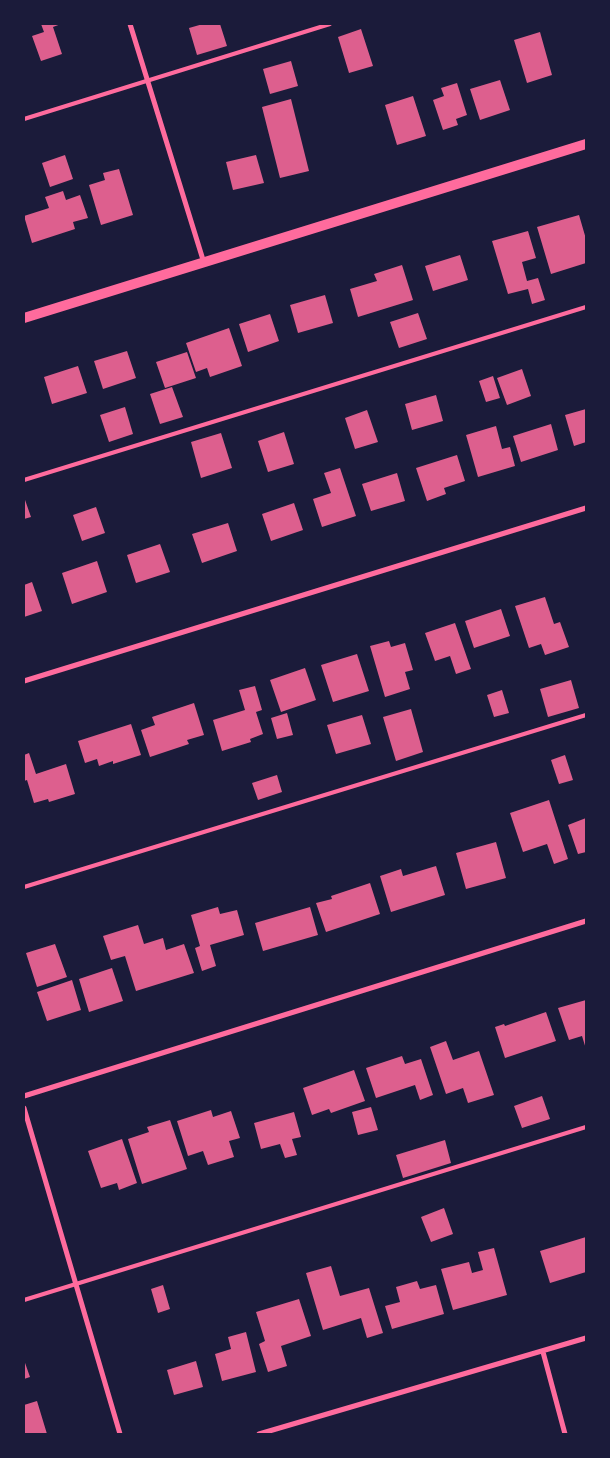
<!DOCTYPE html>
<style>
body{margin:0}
#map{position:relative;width:610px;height:1458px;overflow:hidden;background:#1b1b3a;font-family:"Public Sans",sans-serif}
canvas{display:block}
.frame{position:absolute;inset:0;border:25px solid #1b1b3a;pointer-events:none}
</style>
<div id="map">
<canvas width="610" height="1458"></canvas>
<div class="frame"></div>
</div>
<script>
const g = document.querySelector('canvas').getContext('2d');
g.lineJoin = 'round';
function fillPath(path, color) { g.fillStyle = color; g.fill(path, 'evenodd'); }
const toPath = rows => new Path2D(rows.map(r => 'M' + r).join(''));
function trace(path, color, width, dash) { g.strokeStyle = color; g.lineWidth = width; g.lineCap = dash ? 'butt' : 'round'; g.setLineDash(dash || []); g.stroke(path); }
fillPath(toPath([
 [41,24,61,24,53,27,62,54,41,61,32,36,44,32],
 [203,24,220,24,227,46,197,55,189,28],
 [361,29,373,66,349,73,338,37],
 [540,32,552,75,527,83,514,40],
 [291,61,298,86,270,94,263,69],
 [500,80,510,110,480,120,470,89],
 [457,83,467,115,456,119,458,125,443,130,433,100,444,96,441,88],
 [413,96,426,136,397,145,385,105],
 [291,99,309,171,280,178,262,107],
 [65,155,73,179,50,187,42,163],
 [256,155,264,183,233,190,226,162],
 [119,169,133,215,101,225,89,185,105,180,103,173],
 [63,191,66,200,80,195,88,218,73,222,75,229,32,243,24,216,49,208,45,197],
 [579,215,586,239,586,263,551,274,537,227],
 [528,231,536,258,522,262,527,281,538,278,545,300,532,304,528,289,508,294,492,241],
 [460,255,468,280,433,291,425,266],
 [402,265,413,300,358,317,350,289,377,281,374,274],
 [325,295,333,323,298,333,290,305],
 [418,313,427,339,399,348,390,322],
 [270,314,279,341,248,352,239,324],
 [229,328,242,366,210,377,207,368,196,372,186,343],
 [127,351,136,378,103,389,94,361],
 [187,352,196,378,165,388,156,362],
 [78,366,87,393,52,404,44,377],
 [522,369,531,396,507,405,497,378],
 [493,376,500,398,486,402,479,381],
 [172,387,183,417,160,424,150,394],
 [436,395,443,421,412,430,405,404],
 [125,407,133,434,109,442,100,415],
 [586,409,586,442,574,446,565,415],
 [367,410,378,442,355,449,345,418],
 [551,424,558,450,521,462,513,436],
 [496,426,502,449,510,447,515,466,478,477,466,435],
 [284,432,294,464,268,472,258,441],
 [221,433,232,468,201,478,191,442],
 [457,455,465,481,444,488,446,494,427,501,416,468],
 [340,468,356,516,322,527,313,499,331,493,324,473],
 [397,473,405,501,371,511,362,484],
 [24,497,31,517,24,519],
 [294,503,303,530,271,541,262,514],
 [96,507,105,533,82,541,73,515],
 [228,523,237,551,202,563,192,534],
 [160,544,170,572,136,583,127,555],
 [97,561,107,592,72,604,62,573],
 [32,582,42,611,24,617,24,585],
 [545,597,554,624,560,622,569,647,545,655,541,644,529,648,515,606],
 [501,609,510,636,474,648,465,621],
 [455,623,471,669,456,674,450,656,435,661,425,633],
 [389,641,391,647,405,643,413,670,405,672,410,689,385,697,370,646],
 [357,654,369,691,333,702,321,665],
 [305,668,316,700,281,712,270,680],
 [571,680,579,708,548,717,540,689],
 [255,686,262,710,256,712,263,734,250,739,251,742,222,751,213,720,245,710,239,690],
 [502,690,509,713,494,717,487,695],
 [194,703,204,735,187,740,189,744,150,757,141,730,155,725,152,717],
 [411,709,423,752,396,761,383,717],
 [287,713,293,735,277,739,271,718],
 [362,715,371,744,336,754,327,725],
 [131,724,141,755,113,764,113,761,99,766,97,759,85,763,78,741],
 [29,753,36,774,66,764,75,794,49,802,48,799,34,803,27,780,24,781,24,755],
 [565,755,573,780,559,784,551,760],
 [277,775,282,792,258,800,252,783],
 [549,800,568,859,554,864,547,844,523,852,510,813],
 [586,818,586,852,578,854,568,825],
 [496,842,506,878,466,889,456,853],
 [436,866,445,895,391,912,380,876,401,869,403,876],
 [370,883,380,914,326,932,316,903,332,899,331,896],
 [218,907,220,914,237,910,244,935,210,945,216,966,202,971,195,948,200,946,191,915],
 [310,907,318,935,263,951,255,923],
 [138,925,144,944,163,938,166,950,184,944,194,973,136,991,125,956,111,960,103,936],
 [55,944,67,977,37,987,26,953],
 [112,968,123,1001,89,1012,79,979],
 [72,980,81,1010,47,1021,37,992],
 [586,1000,586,1049,582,1036,569,1040,558,1008],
 [546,1012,556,1041,505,1058,495,1027,504,1024,505,1026],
 [446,1041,453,1060,479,1051,494,1095,468,1103,463,1088,446,1094,430,1047],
 [402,1056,405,1064,421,1059,433,1095,420,1100,415,1085,376,1098,366,1068],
 [354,1070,365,1101,331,1113,329,1109,312,1115,303,1088],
 [542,1096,550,1119,522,1128,514,1106],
 [371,1107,378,1130,358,1135,352,1112],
 [211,1110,213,1117,231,1111,240,1138,229,1141,234,1157,208,1165,203,1151,188,1156,177,1121],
 [294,1112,301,1137,292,1139,297,1155,285,1158,280,1144,261,1149,254,1123],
 [170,1120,187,1169,142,1184,128,1139,149,1132,147,1127],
 [122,1139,137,1183,119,1190,117,1183,101,1188,88,1151],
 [445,1140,451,1163,403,1178,396,1155],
 [444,1208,453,1234,431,1242,421,1217],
 [586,1237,586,1272,550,1283,540,1251],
 [494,1248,507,1295,453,1310,441,1269,469,1262,472,1273,483,1270,478,1252],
 [331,1266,340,1296,369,1288,383,1333,367,1338,361,1318,323,1330,306,1273],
 [417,1281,420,1289,436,1285,444,1314,392,1329,385,1306,400,1302,396,1287],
 [163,1285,170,1309,158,1313,151,1289],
 [299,1299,311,1336,281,1346,287,1366,268,1372,259,1344,265,1341,256,1312],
 [246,1332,256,1372,222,1381,215,1354,231,1349,228,1337],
 [24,1360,30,1377,24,1379],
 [196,1361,203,1387,174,1395,167,1370],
 [37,1401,47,1434,24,1434,24,1405]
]), '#dd5f8e');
trace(toPath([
 [24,119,330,24],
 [24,480,586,307],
 [24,887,586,715],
 [24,1300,586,1127]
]), '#ff6b9d', 4);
trace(toPath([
 [130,24,204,263],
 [24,681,586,508],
 [24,1096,586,921],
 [24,1108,120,1434],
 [543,1352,565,1434],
 [259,1434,586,1338]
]), '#ff6b9d', 5);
trace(toPath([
 [24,318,586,144]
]), '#ff6b9d', 10);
</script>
